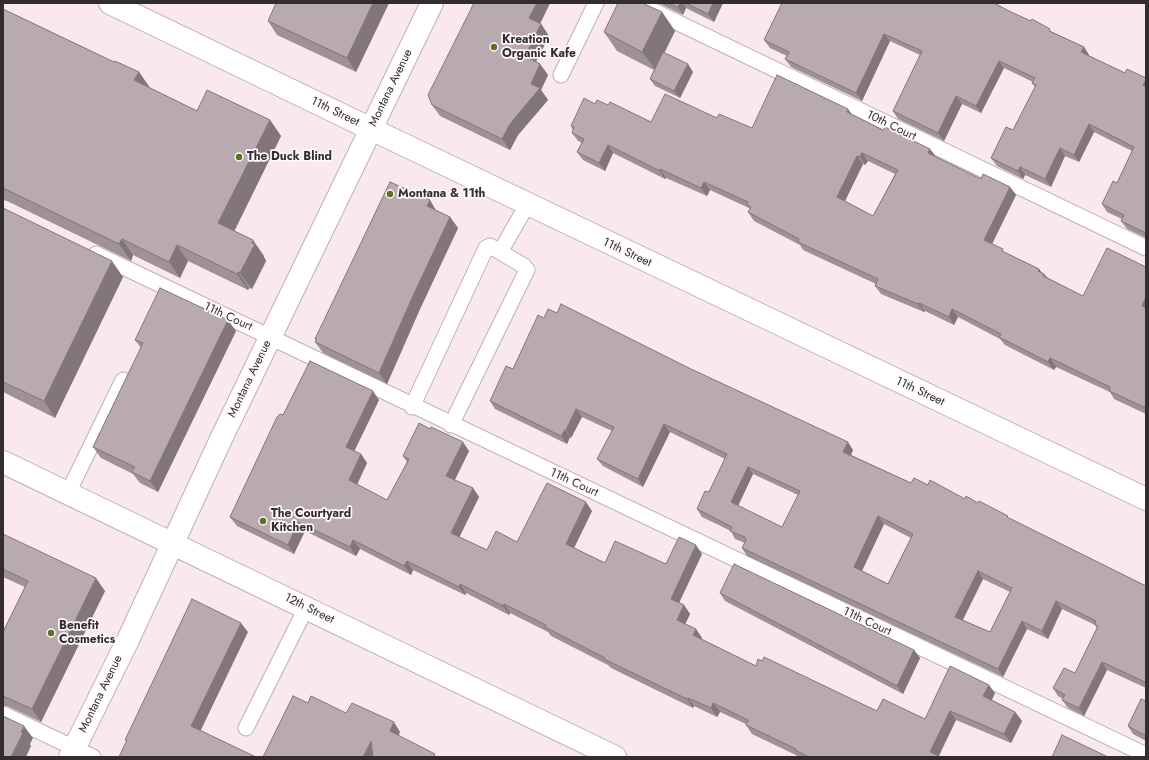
<!DOCTYPE html>
<style>
body{margin:0}
#map{position:relative;width:1149px;height:760px;overflow:hidden;background:#f9e8f0;font-family:Jost,sans-serif}
canvas{display:block}
.frame{position:absolute;inset:0;border:4px solid #342d30;pointer-events:none}
</style>
<div id="map">
<canvas width="1149" height="760"></canvas>
<div class="frame"></div>
</div>
<script>
const g = document.querySelector('canvas').getContext('2d');
g.lineJoin = 'round';
const toPath = rows => new Path2D(rows.map(r => 'M' + r).join(''));
function trace(path, color, width, dash) { g.strokeStyle = color; g.lineWidth = width; g.lineCap = dash ? 'butt' : 'round'; g.setLineDash(dash || []); g.stroke(path); }
function fillPath(path, color) { g.fillStyle = color; g.fill(path, 'evenodd'); }
function write(font, color, halo, rows, align = 'center') {
  g.font = font + ' Jost,sans-serif'; g.lineWidth = 3.5; g.setLineDash([]); g.textBaseline = 'middle'; g.strokeStyle = halo; g.fillStyle = color; for (const [text, x, y, turn = 0] of rows) {
    g.save(); g.translate(x, y); g.rotate((+turn || 0) * Math.PI / 180); g.textAlign = isNaN(turn) ? turn : align; if (halo) g.strokeText(text, 0, 0); g.fillText(text, 0, 0); g.restore();
  }
}
const lane = toPath([
 [637,3,1146,248],
 [561,75,596,3],
 [500,252,527,205],
 [96,254,1146,755],
 [412,407,486,248,490,246,524,266,527,270,451,425],
 [68,493,123,380],
 [3,714,93,757],
 [246,728,306,608]
]);
const street = toPath([
 [371,129,1146,499],
 [3,462,615,757]
]);
const secondary = toPath([
 [110,3,371,129],
 [70,757,128,640,221,439,432,3]
]);
trace(lane, '#c0afb7', 17);
trace(street, '#c0afb7', 24);
trace(secondary, '#c0afb7', 24);
trace(lane, '#fff', 15);
trace(street, '#fff', 22);
trace(secondary, '#fff', 22);
fillPath(toPath([
 [389,3,356,72,277,35,268,21],
 [474,3,550,3,540,24,541,24,549,36,536,62,540,64,548,75,541,90,548,100,518,135,510,150,440,116,432,105],
 [658,3,723,3,714,22,686,8,683,15],
 [781,3,994,3,1009,11,1084,47,1089,55,1089,56,1125,73,1146,78,1146,238,1127,229,1121,221,1122,219,1107,212,1102,204,1117,183,1132,151,1094,132,1079,162,1065,156,1051,187,1025,175,1023,179,997,166,991,158,1013,130,1035,87,1032,83,1033,82,1004,68,981,113,962,104,944,141,898,119,893,111,920,55,890,41,862,101,791,67,785,59,787,56,770,48,764,40,782,4],
 [3,9,114,62,139,72,150,88,197,111,270,120,281,136,234,231,264,256,264,257,266,261,252,289,249,288,248,290,188,261,180,278,133,255,131,261,7,201,3,200],
 [662,12,675,31,664,53,693,72,680,98,655,86,650,79,654,70,617,51,604,32],
 [595,104,608,105,651,122,717,118,752,128,852,114,883,130,930,149,936,157,981,179,1010,187,1016,195,992,244,1006,253,1039,269,1041,272,1044,274,1048,278,1083,296,1146,267,1146,414,1114,399,1110,392,1056,367,1054,370,1005,345,1000,339,958,317,954,325,925,311,924,312,881,294,875,286,876,284,803,250,800,245,754,221,748,212,750,209,749,208,710,190,707,196,666,178,665,179,613,153,605,171,583,160,577,152,582,143,578,141,572,133,573,130,571,126],
 [868,161,895,174,873,216,845,201,863,164,865,165],
 [3,208,123,277,55,418,3,392],
 [437,211,450,217,458,228,420,309,387,384,323,353,315,342,316,340,315,339],
 [236,331,158,492,140,483,133,474,101,458,93,447,141,348,135,340],
 [513,369,853,450,851,455,911,483,928,485,965,499,1010,519,1146,586,1146,688,1107,670,1084,716,1068,708,1062,700,1063,699,1058,696,1053,688,1075,673,1097,628,1095,625,1062,609,1048,639,1027,629,1003,677,747,556,742,548,745,543,735,539,731,531,702,517,697,509,709,492,725,459,670,432,643,487,603,466,597,459,612,431,582,417,571,438,570,437,567,444,495,409,490,401],
 [753,474,798,495,782,527,738,506],
 [884,524,911,538,888,584,862,571],
 [983,579,1010,592,990,632,963,620],
 [379,400,354,451,361,454,367,463,357,484,387,500,407,462,403,456,469,451,455,480,473,488,479,497,459,537,487,550,517,542,592,511,574,548,605,563,666,564,702,554,679,603,684,605,690,614,685,624,696,629,702,638,701,639,756,666,877,711,925,719,995,693,992,700,1015,712,1022,721,1011,743,956,720,939,756,941,757,800,757,752,734,746,725,746,724,720,712,717,717,694,706,693,708,611,668,608,665,551,636,548,632,510,613,509,615,466,593,465,595,413,570,411,575,360,549,356,556,305,531,294,554,237,526,230,517,283,415],
 [3,534,105,591,41,722,7,706,3,706,3,632,25,587,3,577],
 [720,593,914,650,920,658,903,694,725,601],
 [1146,701,1146,741,1133,734,1128,726]
]), '#9f9198');
fillPath(toPath([
 [373,3,389,3,356,72,347,58],
 [537,3,550,3,537,30,529,18],
 [680,3,683,3,686,8,683,15,678,7],
 [713,3,723,3,714,22,708,14],
 [662,12,675,31,656,70,642,52],
 [541,24,549,36,533,67,525,56],
 [884,34,890,41,862,101,856,93],
 [1084,47,1089,55,1087,60,1081,52],
 [999,61,1004,68,981,113,976,106],
 [540,64,548,75,541,90,548,100,518,135,510,150,502,139],
 [688,64,693,72,680,98,674,91],
 [139,72,150,88,134,80],
 [1146,80,1146,89,1143,85],
 [956,96,962,104,944,141,938,133],
 [848,109,854,117,847,112],
 [270,120,281,136,230,240,218,223],
 [1089,124,1094,132,1079,162,1074,155],
 [608,145,613,153,605,171,599,163],
 [1060,148,1065,156,1051,187,1045,179],
 [930,149,936,157,928,153],
 [862,153,868,161,865,165,860,157],
 [857,156,863,164,843,205,837,197],
 [1020,167,1025,175,1023,179,1018,171],
 [660,169,666,178,665,179,660,171],
 [704,182,710,190,707,196,701,188],
 [1010,187,1016,195,990,248,984,240],
 [430,200,437,212,427,206],
 [450,217,458,228,420,309,387,384,379,373,412,298],
 [122,239,133,255,131,261,119,244],
 [253,240,264,256,264,257,266,261,252,289,240,273],
 [177,245,188,261,180,278,169,262],
 [112,261,123,277,55,418,44,401],
 [1039,269,1044,276,1044,274,1050,282,1038,271],
 [238,272,249,288,248,290,237,274],
 [1146,297,1146,312,1142,306],
 [919,303,925,311,924,312,918,304],
 [952,309,958,317,954,325,949,317],
 [228,320,236,331,158,492,150,481],
 [1050,358,1056,367,1054,370,1048,362],
 [373,391,379,400,352,456,346,447],
 [576,409,582,417,571,438,566,430],
 [664,424,670,432,643,487,638,479],
 [565,430,570,437,567,444,561,436],
 [463,442,469,451,452,485,446,476],
 [848,442,853,450,849,459,843,452],
 [361,454,367,463,355,489,349,480],
 [748,467,753,474,736,510,731,502],
 [473,488,479,497,457,542,451,533],
 [586,502,592,511,572,552,566,544],
 [878,516,884,524,860,575,854,567],
 [298,522,305,531,294,554,288,545],
 [353,540,360,549,356,556,350,547],
 [696,545,702,554,677,607,671,599],
 [407,561,413,570,411,575,404,566],
 [978,571,983,579,960,625,955,617],
 [96,578,105,591,41,722,32,709],
 [460,584,466,593,465,595,459,587],
 [1056,601,1062,609,1048,639,1042,631],
 [504,604,510,613,509,615,503,606],
 [684,605,690,614,683,629,677,620],
 [1022,621,1027,629,1003,677,998,669],
 [241,623,248,632,198,736,191,726],
 [696,629,702,638,699,644,693,635],
 [914,650,920,658,903,694,897,686],
 [1102,662,1107,670,1084,716,1079,708],
 [989,685,995,693,989,705,983,696],
 [688,698,694,706,693,708,687,699],
 [713,703,720,712,717,717,711,708],
 [950,711,956,720,938,757,930,752],
 [1015,712,1022,721,1011,743,1004,734],
 [394,722,400,732,397,740,390,731],
 [24,726,33,738,30,744,31,746,26,757,11,757],
 [371,741,374,757,363,757]
]), '#82767c');
const building = toPath([
 [276,3,373,3,347,58,268,21,276,3],
 [474,3,537,3,529,18,541,24,525,56,540,64,531,84,540,88,510,124,502,139,432,105,428,95,474,3],
 [618,3,642,3,662,12,642,52,604,32,618,3],
 [668,3,680,3,678,7,668,3],
 [686,3,713,3,708,14,686,3],
 [782,3,994,3,1009,11,1031,21,1032,19,1050,29,1049,31,1084,47,1081,52,1125,73,1127,69,1146,78,1146,80,1143,85,1146,87,1146,234,1144,232,1121,221,1124,215,1102,204,1113,181,1117,183,1134,147,1089,124,1074,155,1060,148,1045,179,1020,167,1018,171,991,158,1006,127,1013,130,1036,85,1032,83,1035,78,999,61,976,106,956,96,938,133,893,111,922,51,884,34,856,93,785,59,789,52,764,40,782,3],
 [3,9,114,62,115,61,139,72,134,80,197,111,207,90,270,120,218,223,253,240,252,243,255,244,240,273,238,272,237,274,177,245,169,262,122,239,119,244,3,188,3,9],
 [663,52,688,64,674,91,650,79,663,52],
 [777,75,848,109,847,112,883,130,885,127,930,149,928,153,981,179,983,174,1010,187,984,240,1003,249,1002,251,1039,269,1038,271,1044,274,1043,276,1083,296,1107,248,1146,267,1146,297,1142,306,1146,308,1146,408,1109,391,1110,387,1050,358,1048,362,999,337,1001,334,952,309,949,317,919,303,918,304,875,286,878,279,798,242,799,239,748,212,751,207,747,205,748,202,704,182,701,188,660,169,660,171,608,145,599,163,577,152,584,139,572,133,574,127,571,126,584,98,595,104,597,100,608,105,610,102,651,122,665,94,717,118,719,114,752,128,777,75],
 [862,153,898,170,873,216,837,197,857,156,860,157,862,153],
 [390,182,430,200,427,206,450,217,412,298,379,373,315,342,317,339,315,339,390,182],
 [3,208,112,261,44,401,3,382,3,243,4,241,3,240,3,208],
 [160,288,228,320,150,481,132,472,135,467,93,447,143,343,135,340,160,288],
 [561,304,691,369,848,442,843,452,911,483,914,478,928,485,930,480,965,499,966,496,978,503,979,501,1008,516,1007,517,1146,586,1146,681,1145,682,1102,662,1079,708,1062,700,1065,695,1053,688,1064,668,1075,673,1098,626,1095,625,1096,621,1056,601,1042,631,1022,621,998,669,742,548,746,540,745,537,730,531,732,527,697,509,705,491,709,492,727,454,664,424,638,479,597,459,614,427,576,409,566,430,565,430,561,436,490,401,506,366,513,369,538,315,544,318,548,309,557,313,561,304],
 [748,467,800,491,782,527,731,502,748,467],
 [878,516,913,534,888,584,854,567,878,516],
 [978,571,1012,588,990,632,955,617,978,571],
 [310,361,373,391,346,447,361,454,349,480,387,500,409,459,403,456,419,423,430,429,431,427,463,442,446,476,473,488,451,533,487,550,496,531,517,542,547,483,586,502,566,544,605,563,615,541,666,564,679,537,696,545,671,599,684,605,677,620,696,629,693,635,756,666,758,659,762,661,764,657,877,711,883,699,925,719,950,666,989,685,983,696,1015,712,1004,734,950,711,930,752,941,757,809,757,795,750,796,749,746,725,748,720,713,703,711,708,688,698,687,699,604,659,605,658,545,627,546,625,504,604,503,606,460,584,459,587,407,561,404,566,353,540,350,547,298,522,288,545,230,517,277,417,280,414,283,415,310,361],
 [3,534,96,578,32,709,3,696,3,632,28,581,3,569,3,534],
 [734,564,914,650,897,686,720,593,734,564],
 [192,599,241,623,191,726,256,757,119,757,127,740,125,740,192,599],
 [293,696,308,703,311,696,346,713,352,703,394,722,390,731,435,754,434,757,373,757,371,741,363,757,263,757,293,696],
 [1141,699,1146,701,1146,736,1128,726,1141,699],
 [3,716,24,726,21,732,23,733,11,757,3,757,3,716],
 [1062,735,1108,757,1052,757,1062,735]
]);
fillPath(building, '#b9a9b1');
trace(building, '#82767c', 1);
for (const [x, y, r, color] of [
 [494,47,4,"#5b7122"],
 [239,157,4,"#5b7122"],
 [390,194,4,"#5b7122"],
 [263,521,4,"#5b7122"],
 [51,633,4,"#5b7122"]
]) { const dot = new Path2D(); dot.arc(x, y, r, 0, 2 * Math.PI); g.fillStyle = color; g.fill(dot); trace(dot, '#fdf9fb', 1.5); }
write('bold 12px', '#342d30', '#fdf9fb', [
 ["Kreation",502,40],
 ["Organic Kafe",502,54],
 ["The Duck Blind",247,157],
 ["Montana & 11th",398,194],
 ["The Courtyard",271,514],
 ["Kitchen",271,528],
 ["Benefit",59,626],
 ["Cosmetics",59,640]
], 'left');
write('12px', '#342d30', '#fdf9fb', [
 ["Montana Avenue",391,88,-64],
 ["11th Street",335,112,26],
 ["10th Court",891,126,26],
 ["11th Street",627,253,25],
 ["11th Court",228,317,25],
 ["Montana Avenue",250,379,-64],
 ["11th Street",920,392,25],
 ["11th Court",574,483,25],
 ["12th Street",309,609,26],
 ["11th Court",867,622,25],
 ["Montana Avenue",101,694,-64]
]);
</script>
